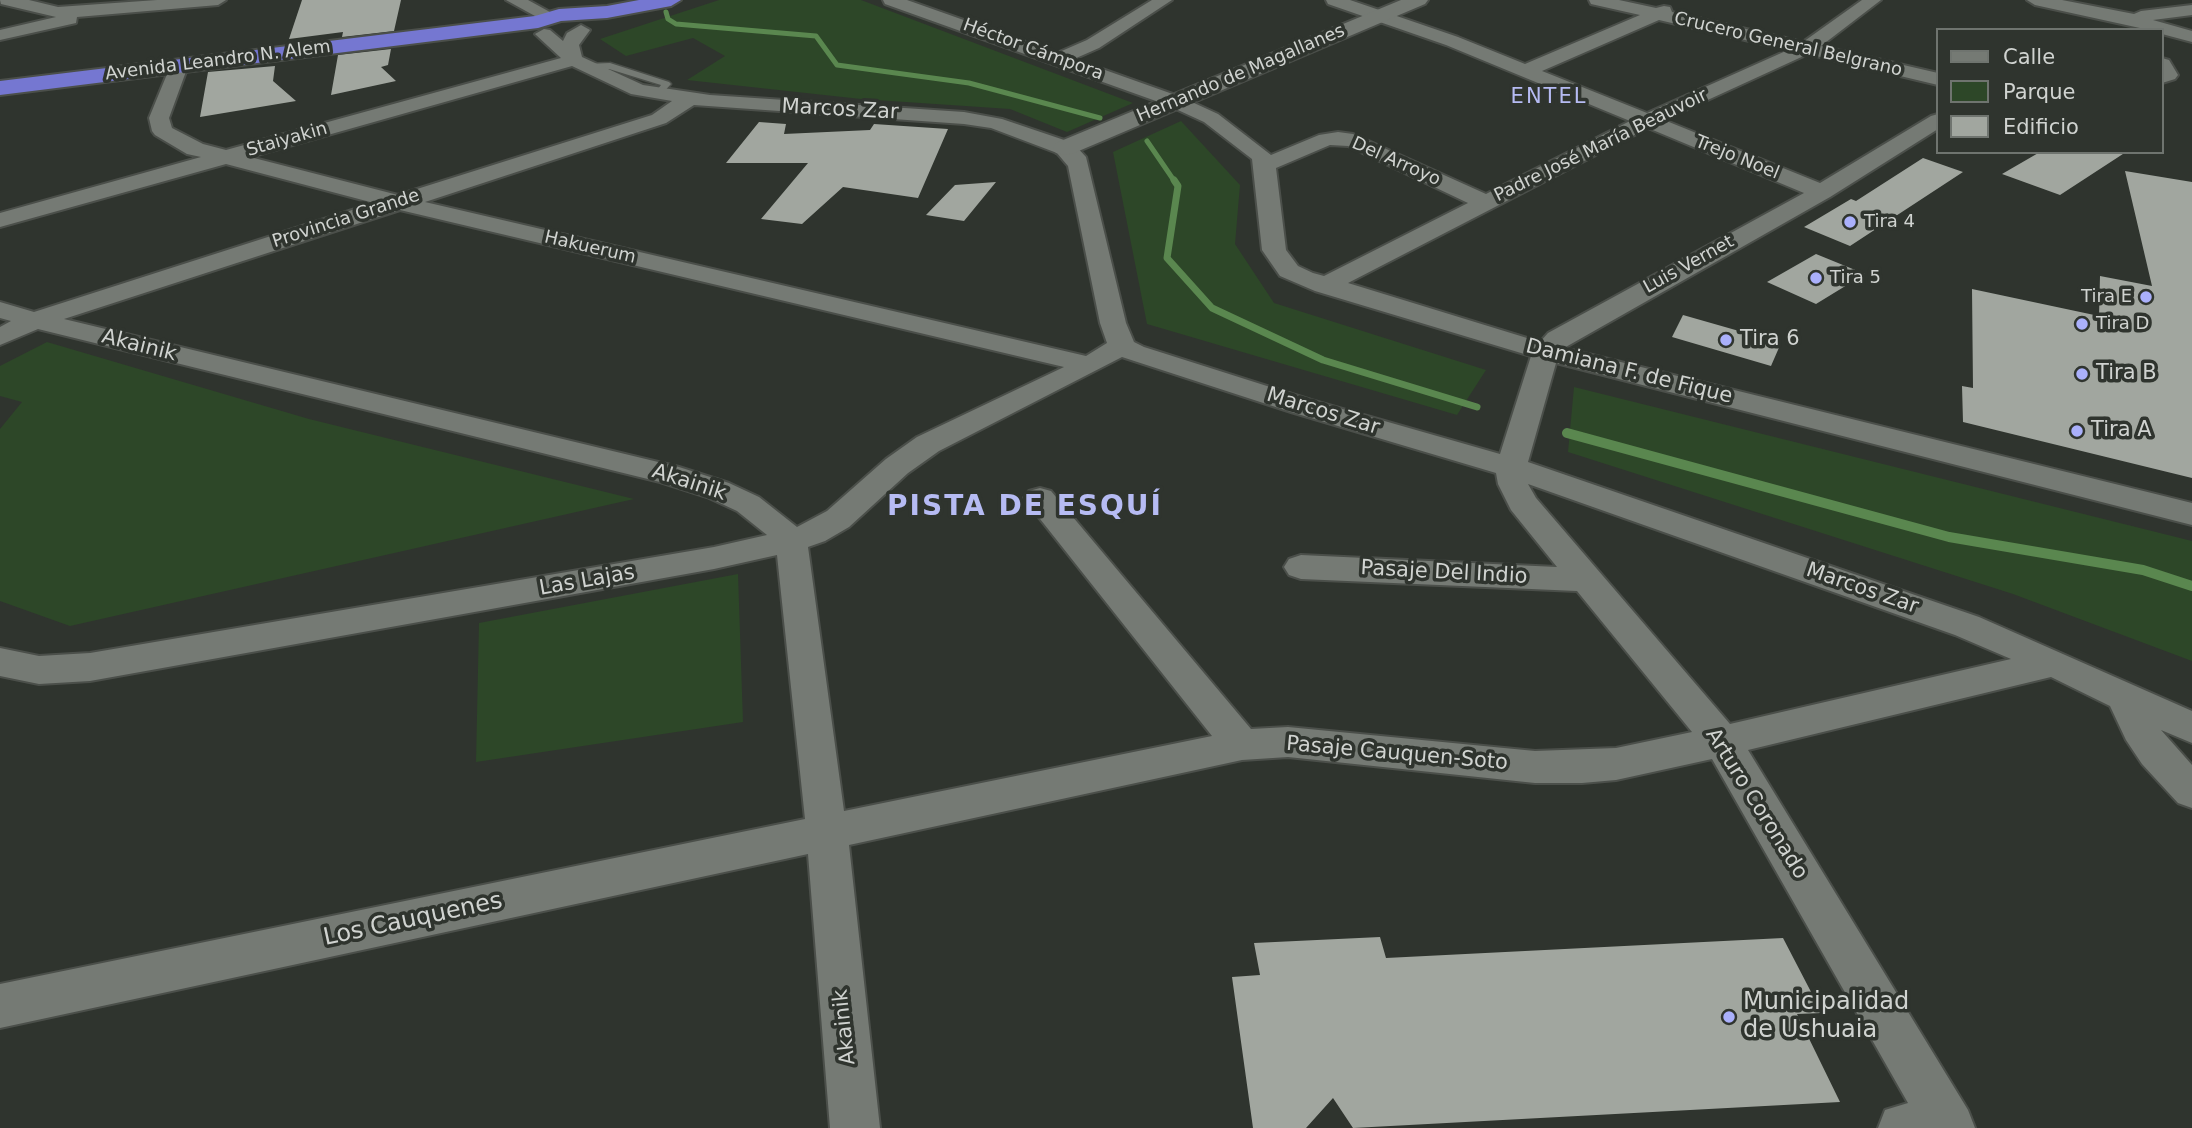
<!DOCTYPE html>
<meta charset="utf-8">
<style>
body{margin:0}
#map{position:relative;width:2192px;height:1128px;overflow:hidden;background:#2f342e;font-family:"DejaVu Sans",sans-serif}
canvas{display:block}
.legend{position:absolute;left:1936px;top:28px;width:228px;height:126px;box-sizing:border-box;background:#2f342e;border:2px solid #6f746f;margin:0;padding:9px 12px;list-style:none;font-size:21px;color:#d0d3d0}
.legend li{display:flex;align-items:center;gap:14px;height:35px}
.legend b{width:35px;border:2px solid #6f746f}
</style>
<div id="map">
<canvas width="2192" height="1128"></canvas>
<ul class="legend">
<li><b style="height:9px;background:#757a74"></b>Calle</li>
<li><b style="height:19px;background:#2d4728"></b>Parque</li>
<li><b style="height:19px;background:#a1a69f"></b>Edificio</li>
</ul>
</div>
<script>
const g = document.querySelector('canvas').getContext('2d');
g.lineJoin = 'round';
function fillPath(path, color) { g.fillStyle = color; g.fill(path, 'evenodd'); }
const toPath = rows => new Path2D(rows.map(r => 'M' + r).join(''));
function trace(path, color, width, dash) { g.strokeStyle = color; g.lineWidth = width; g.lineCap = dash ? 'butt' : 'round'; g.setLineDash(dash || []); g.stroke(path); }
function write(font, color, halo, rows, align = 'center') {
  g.font = font + ' "DejaVu Sans",sans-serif'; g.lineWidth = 7; g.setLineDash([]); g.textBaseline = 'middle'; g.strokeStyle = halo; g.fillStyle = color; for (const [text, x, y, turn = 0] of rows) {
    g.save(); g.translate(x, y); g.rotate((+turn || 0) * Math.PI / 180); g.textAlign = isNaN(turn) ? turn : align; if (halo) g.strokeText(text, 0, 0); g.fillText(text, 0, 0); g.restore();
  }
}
fillPath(toPath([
 [719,0,861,0,1133,103,1067,132,1010,109,861,99,687,80,725,56,693,38,626,56,600,39],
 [1181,121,1240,185,1235,244,1274,303,1486,370,1457,415,1147,324,1113,152],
 [47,342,309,419,634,499,70,626,0,601,0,429,22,402,0,396,0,366],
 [1574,387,2192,541,2192,661,2013,594,1568,452],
 [738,574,743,722,476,762,479,623]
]), '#2d4728');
trace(toPath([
 [666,12,668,19,676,24,816,36,837,65,969,83,1100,118],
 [1147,141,1175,182]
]), '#5a874f', 5);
trace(toPath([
 [1174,180,1178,186,1167,258,1212,308,1323,360,1477,407]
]), '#5a874f', 7);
trace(toPath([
 [1567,433,1949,537,2143,570,2192,586]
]), '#5a874f', 10);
fillPath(toPath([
 [302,0,401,0,394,31,342,37,343,32,289,39],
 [391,49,388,65,381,67,396,81,331,95,338,55],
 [275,66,273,81,296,101,200,117,208,72],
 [759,122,786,124,784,134,870,130,874,124,948,129,918,198,843,187,802,224,761,219,808,163,726,163],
 [2040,152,2126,152,2060,195,2002,174],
 [1923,158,1963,172,1850,246,1804,227,1851,199,1856,201],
 [2125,171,2192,182,2192,478,1963,422,1962,386,1973,388,1972,289,2099,316,2100,276,2152,286],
 [996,182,964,221,926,215,955,185],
 [1816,254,1865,274,1816,304,1767,282],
 [1683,315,1781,343,1771,366,1672,337],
 [1380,937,1386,958,1783,938,1822,1013,1797,1014,1840,1102,1353,1128,1333,1098,1306,1128,1253,1128,1232,977,1260,975,1254,943]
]), '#a1a69f');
const lane = toPath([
 [610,63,669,82,671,84,659,97,654,94,661,85,609,69,586,70,582,67,586,64,610,63]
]);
const street = toPath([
 [0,0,29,0,58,7,157,0,226,0,218,5,77,17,76,23,0,40,0,30,56,17,1,4,0,0],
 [506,0,528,0,559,17,556,21,544,21,506,0],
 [883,0,907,0,1057,53,1087,40,1152,0,1172,0,1099,48,1074,59,1181,97,1218,114,1271,155,1319,135,1338,132,1353,134,1486,194,1630,121,1446,45,1328,4,1326,0,1350,0,1458,37,1525,64,1640,15,1591,4,1589,0,1619,0,1656,8,1664,6,1670,7,1672,12,1803,42,1862,0,1881,0,1821,46,1938,73,1938,85,1808,54,1664,120,1820,183,1931,116,1938,114,1938,129,1830,197,1564,348,2192,503,2192,525,1556,363,1528,462,1979,617,2192,711,2192,743,2161,730,2192,765,2192,808,2178,803,2142,764,2126,740,2110,706,2051,677,1748,750,1968,1110,1975,1128,1878,1128,1885,1110,1908,1103,1712,759,1616,780,1582,783,1535,783,1288,757,1242,760,849,845,880,1128,830,1128,808,854,0,1028,0,984,805,819,777,555,714,569,90,681,39,684,0,676,0,648,39,656,90,653,714,547,767,535,737,511,707,497,660,482,38,329,0,345,0,327,11,321,0,318,0,302,34,312,374,203,226,164,0,227,0,213,201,157,187,154,155,135,152,131,149,118,172,62,186,62,188,66,169,118,172,128,203,144,226,150,561,58,535,34,544,29,550,30,563,41,567,33,581,25,590,30,579,45,582,57,643,85,710,95,964,112,1002,119,1073,143,1086,157,1126,323,1134,342,1144,347,1311,400,1500,454,1531,356,1315,291,1280,276,1262,250,1252,159,1204,122,1167,105,885,4,883,0],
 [1659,20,1788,50,1647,113,1542,71,1659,20],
 [572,66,631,94,672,101,652,115,398,195,250,157,572,66],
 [694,105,964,124,991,128,1057,153,1068,166,1100,323,1107,343,1086,356,425,202,666,123,694,105],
 [1648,128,1804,193,1548,333,1540,342,1348,283,1648,128],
 [1330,145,1348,146,1468,203,1324,276,1313,273,1298,266,1286,250,1276,168,1330,145],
 [400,210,1064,367,917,437,886,459,827,511,797,527,759,497,729,483,679,467,64,319,400,210],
 [1122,357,1291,412,1496,473,1498,484,1511,510,1557,567,1301,555,1289,559,1284,567,1289,575,1301,579,1577,591,1692,732,1616,748,1535,751,1288,727,1251,729,1051,491,1040,488,1029,491,1024,498,1029,505,1212,736,844,811,808,547,825,541,849,527,908,473,939,451,1122,357],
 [1528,484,1955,635,2011,659,1730,724,1536,498,1528,484],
 [2027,0,2062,0,2134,14,2141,11,2192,5,2192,15,2153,20,2192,31,2192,42,2162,34,2162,30,2149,30,2035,5,2027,0],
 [2162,58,2169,60,2178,75,2175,79,2162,83,2162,58]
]);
const secondary = toPath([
 [1401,0,1428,0,1425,4,1074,153,1065,155,1056,153,1053,148,1056,143,1401,0]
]);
const highway = toPath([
 [639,0,681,0,671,6,607,18,561,21,538,28,0,95,0,81,535,16,559,9,607,6,639,0]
]);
trace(lane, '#4b4f4a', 3);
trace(street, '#4b4f4a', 4);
trace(secondary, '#4b4f4a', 4);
trace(highway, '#4b4f4a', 4);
fillPath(lane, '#757a74');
fillPath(street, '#757a74');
fillPath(secondary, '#757a74');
fillPath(highway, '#7577d1');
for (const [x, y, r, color] of [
 [1850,222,7,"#aab0fb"],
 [1816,278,7,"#aab0fb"],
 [2146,297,7,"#aab0fb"],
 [2082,324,7,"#aab0fb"],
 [1726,340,7,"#aab0fb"],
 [2082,374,7,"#aab0fb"],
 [2077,431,7,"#aab0fb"],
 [1729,1017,7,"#aab0fb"]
]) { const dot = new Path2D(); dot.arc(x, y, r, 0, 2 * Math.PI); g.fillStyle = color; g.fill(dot); trace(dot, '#2f342e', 2.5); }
write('18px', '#d0d3d0', '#2f342e', [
 ["Crucero General Belgrano",1788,45,13],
 ["Héctor Cámpora",1033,50,20],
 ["Avenida Leandro N. Alem",218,61,-7],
 ["Hernando de Magallanes",1241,74,-23],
 ["Staiyakin",287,140,-16],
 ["Padre José María Beauvoir",1601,146,-26],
 ["Trejo Noel",1737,158,22],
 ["Del Arroyo",1396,162,24],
 ["Provincia Grande",346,219,-18],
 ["Hakuerum",590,248,13],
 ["Luis Vernet",1689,265,-29]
]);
write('18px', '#d0d3d0', '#2f342e', [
 ["Tira 4",1864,222],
 ["Tira 5",1830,278],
 ["Tira E",2132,297,"right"],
 ["Tira D",2096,324]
], 'left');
g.letterSpacing = '2px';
write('21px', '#b6bbf3', '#2f342e', [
 ["ENTEL",1549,98]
]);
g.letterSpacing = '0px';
write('21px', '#d0d3d0', '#2f342e', [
 ["Marcos Zar",840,110,3],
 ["Akainik",139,346,14],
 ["Damiana F. de Fique",1629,372,14],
 ["Marcos Zar",1323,412,17],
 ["Akainik",689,483,18],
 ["Pasaje Del Indio",1444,573,3],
 ["Las Lajas",587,581,-10],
 ["Marcos Zar",1862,589,19],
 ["Pasaje Cauquen-Soto",1397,754,5],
 ["Arturo Coronado",1756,804,58],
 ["Akainik",845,1027,-96]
]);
write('21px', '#d0d3d0', '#2f342e', [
 ["Tira 6",1740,340],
 ["Tira B",2096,374],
 ["Tira A",2091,431]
], 'left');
write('24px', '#d0d3d0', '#2f342e', [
 ["Los Cauquenes",413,920,-12]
]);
write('24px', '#d0d3d0', '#2f342e', [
 ["Municipalidad",1743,1003],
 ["de Ushuaia",1743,1031]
], 'left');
g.letterSpacing = '2px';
write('bold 28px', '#b6bbf3', '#2f342e', [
 ["PISTA DE ESQUÍ",1025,508]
]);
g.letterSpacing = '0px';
</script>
